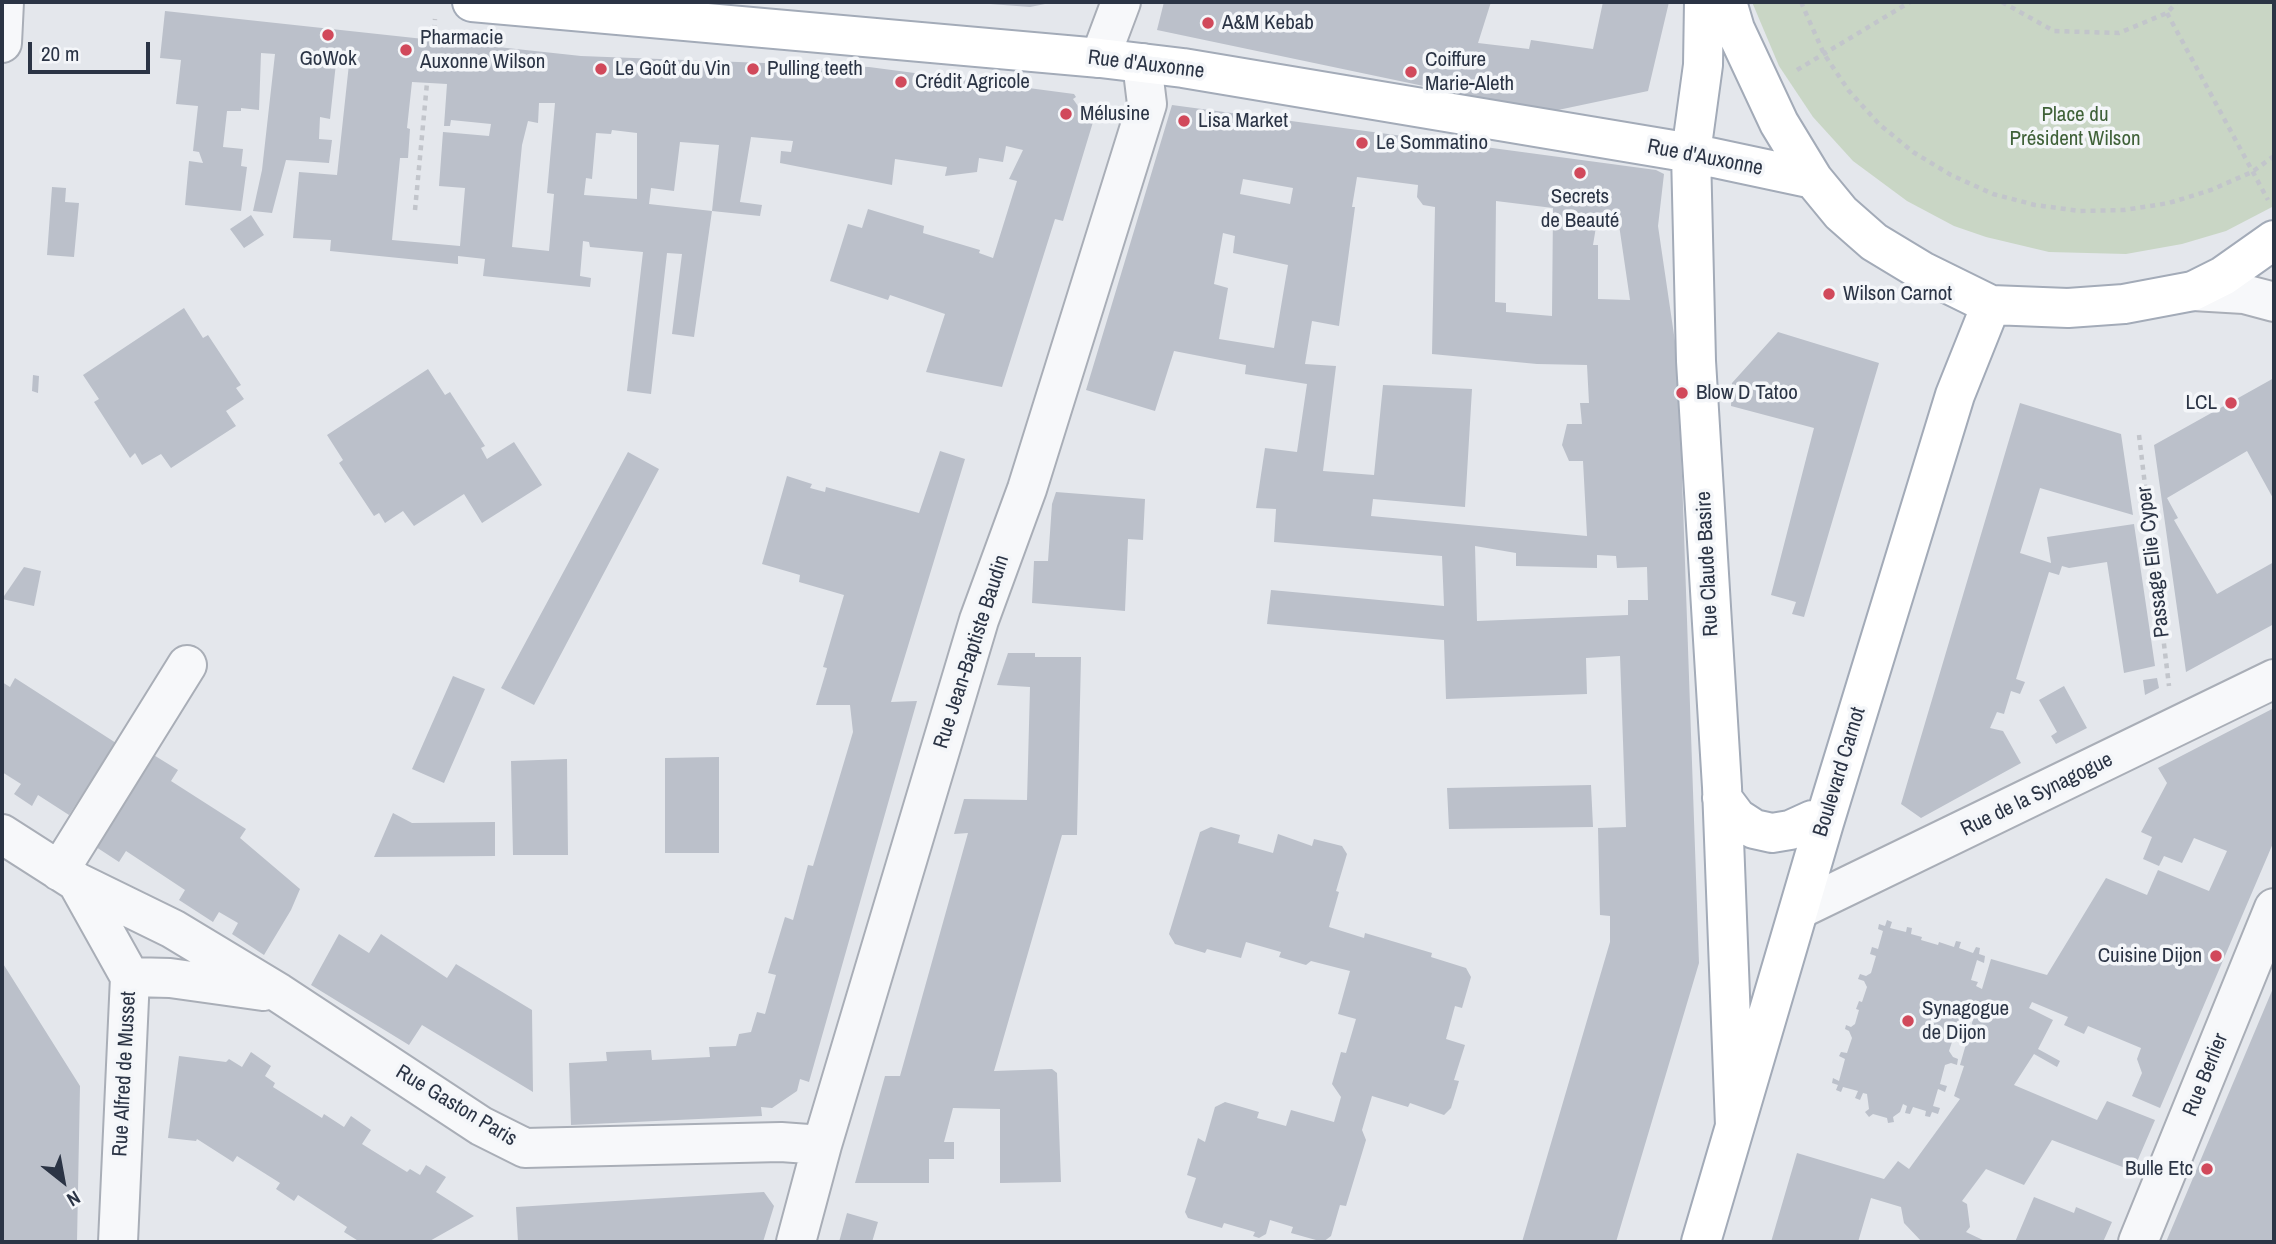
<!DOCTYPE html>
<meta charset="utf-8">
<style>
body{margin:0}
#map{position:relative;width:2276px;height:1244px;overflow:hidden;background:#e4e7ec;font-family:"Archivo Narrow",sans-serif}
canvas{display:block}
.frame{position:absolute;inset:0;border:4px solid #2b3445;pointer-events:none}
.north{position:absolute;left:28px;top:1146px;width:70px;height:70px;-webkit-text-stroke:5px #f4f6f9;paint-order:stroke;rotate:149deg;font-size:19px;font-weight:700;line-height:28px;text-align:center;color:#2b3445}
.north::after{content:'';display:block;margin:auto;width:24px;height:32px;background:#2b3445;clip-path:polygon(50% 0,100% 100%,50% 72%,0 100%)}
.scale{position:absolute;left:28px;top:42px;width:122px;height:32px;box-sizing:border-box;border:4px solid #2b3445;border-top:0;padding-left:9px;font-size:21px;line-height:24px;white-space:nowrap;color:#2b3445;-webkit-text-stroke:5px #f4f6f9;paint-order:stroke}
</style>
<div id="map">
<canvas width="2276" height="1244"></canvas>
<div class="frame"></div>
<div class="north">N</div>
<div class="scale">20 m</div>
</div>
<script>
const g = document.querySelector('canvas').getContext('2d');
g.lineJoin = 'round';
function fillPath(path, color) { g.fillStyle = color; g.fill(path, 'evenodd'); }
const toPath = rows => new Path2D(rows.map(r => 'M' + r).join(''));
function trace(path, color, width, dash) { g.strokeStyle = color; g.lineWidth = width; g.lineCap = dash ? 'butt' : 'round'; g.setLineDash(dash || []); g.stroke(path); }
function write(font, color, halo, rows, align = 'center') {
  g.font = font + ' "Archivo Narrow",sans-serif'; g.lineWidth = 7; g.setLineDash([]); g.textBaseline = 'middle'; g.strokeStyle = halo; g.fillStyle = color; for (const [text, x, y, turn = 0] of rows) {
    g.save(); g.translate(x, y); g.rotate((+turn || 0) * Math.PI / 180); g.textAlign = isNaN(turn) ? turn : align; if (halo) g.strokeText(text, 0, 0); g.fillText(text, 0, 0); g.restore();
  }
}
fillPath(toPath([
 [1752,2,2274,2,2274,206,2226,231,2182,244,2126,254,2049,252,1986,237,1954,226,1907,201,1853,161,1813,117,1779,66]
]), '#c9d6c5');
fillPath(toPath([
 [990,2,1050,2,1050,3,1030,7,990,4],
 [1164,2,1491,2,1478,43,1529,49,1531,40,1593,49,1603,2,1669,2,1648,91,1558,110,1495,101,1157,30],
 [165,11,581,56,869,67,1074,94,1076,97,1073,99,1085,116,1088,114,1093,122,1063,221,1055,219,1002,387,926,372,945,314,890,295,888,300,830,281,848,224,862,228,868,209,924,226,923,233,980,250,979,253,993,258,1017,181,1009,179,1023,150,1006,146,1003,162,979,158,977,172,945,176,947,167,895,159,892,185,780,163,781,151,791,152,793,141,751,137,740,202,762,205,760,216,712,211,694,337,672,334,682,254,667,253,651,394,627,391,643,252,590,247,589,242,583,241,580,276,591,278,590,287,483,276,485,259,458,256,458,264,330,251,331,240,293,238,299,172,337,175,349,64,336,63,330,119,320,117,319,139,332,140,329,163,286,160,272,213,253,211,262,170,275,54,261,53,259,110,241,108,241,111,227,111,223,147,243,149,241,166,247,167,241,211,185,205,189,161,203,163,199,152,193,151,198,106,176,104,181,60,160,58],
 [412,82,447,84,444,126,450,126,451,120,491,124,489,136,443,132,439,186,465,188,460,246,392,240,400,158,408,158,410,129,407,128],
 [539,103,555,103,547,193,554,194,549,251,512,247,522,145,528,121,538,123],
 [612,130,637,133,637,199,584,195,586,178,592,179,596,133,611,134],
 [680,142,719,145,712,211,649,204,651,188,674,191],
 [1172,105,1656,170,1664,174,1658,226,1678,362,1699,963,1616,1242,1522,1242,1610,942,1610,916,1600,915,1598,828,1626,827,1620,656,1586,658,1587,694,1446,699,1444,640,1267,624,1271,590,1444,606,1442,556,1274,542,1276,509,1256,508,1265,448,1297,452,1307,384,1245,374,1246,365,1174,351,1155,411,1086,390],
 [1357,177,1418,185,1417,197,1423,205,1435,207,1432,354,1537,364,1587,365,1589,403,1580,403,1582,424,1567,424,1562,445,1569,461,1583,461,1587,536,1371,516,1373,499,1465,507,1472,389,1383,385,1374,475,1323,471,1336,366,1305,364,1312,321,1339,326,1355,207,1352,207],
 [1243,179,1293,188,1290,204,1240,194],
 [1496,201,1553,208,1552,316,1506,312,1506,303,1495,302],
 [1598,215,1618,218,1630,300,1598,299,1598,245,1593,245],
 [1223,233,1235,236,1233,253,1288,265,1274,348,1219,339,1228,288,1214,284],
 [1475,546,1516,553,1516,566,1597,568,1597,555,1616,556,1617,568,1647,567,1648,600,1628,600,1628,615,1477,621],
 [52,187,66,188,65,202,79,203,74,257,47,255],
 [251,215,264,235,244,248,230,229],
 [184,308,203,338,208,335,241,385,236,388,244,399,226,411,236,426,171,468,161,454,142,465,135,453,130,458,94,402,99,399,83,375],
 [1778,332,1879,363,1804,617,1792,614,1796,602,1771,595,1814,428,1731,406,1732,383],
 [428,369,445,395,450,392,485,446,481,448,487,459,514,442,542,485,482,523,464,494,414,526,403,511,385,523,379,513,374,516,339,463,343,460,327,435],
 [33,375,39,376,38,393,32,391],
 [2274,378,2274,500,2247,451,2167,498,2178,518,2174,520,2217,594,2274,562,2274,624,2186,672,2154,445],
 [2020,403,2121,434,2133,515,2040,488,2020,553,2051,563,2047,537,2134,524,2155,666,2124,673,2107,562,2069,568,2062,566,2059,575,2049,572,2016,679,2025,682,2020,694,2011,691,2004,714,1997,712,1990,728,2003,731,2021,763,1921,818,1901,804],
 [940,451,965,459,891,702,917,701,809,1082,800,1079,797,1091,772,1108,761,1107,762,1116,571,1125,569,1063,607,1061,606,1052,651,1050,652,1060,710,1057,709,1047,736,1046,739,1034,751,1032,757,1012,765,1014,776,975,768,973,785,917,793,920,808,865,813,866,853,732,850,705,816,705,827,668,823,667,844,595,799,582,800,575,762,564,787,476,812,484,810,488,825,492,826,487,919,513],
 [628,452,659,469,534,705,501,688],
 [1056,492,1145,499,1143,540,1128,539,1125,611,1032,603,1034,561,1048,561,1052,504],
 [24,567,41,571,34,606,2,599],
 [1008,653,1035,653,1035,657,1081,657,1077,835,1062,835,994,1071,1052,1069,1057,1073,1061,1182,1000,1183,1000,1109,953,1108,944,1142,954,1142,954,1159,929,1159,929,1183,855,1183,885,1076,900,1076,968,833,954,834,964,799,1027,800,1030,687,997,685],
 [453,676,485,689,444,783,412,769],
 [15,678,116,743,69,815,38,795,32,806,14,794,21,784,2,772,2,682,10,687],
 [2157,678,2159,688,2145,695,2143,680],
 [2064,686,2087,728,2056,744,2051,736,2057,732,2039,700],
 [2274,708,2274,841,2160,1108,2132,1096,2142,1073,2137,1059,2141,1048,2088,1026,2084,1034,2064,1025,2068,1017,2032,1002,2029,1008,2053,1020,2038,1049,2060,1061,2057,1067,2034,1054,2014,1085,2097,1120,2107,1101,2155,1120,2133,1171,2052,1140,2024,1185,1986,1169,1962,1201,1967,1204,1970,1227,1966,1232,1987,1242,1922,1242,1904,1223,1901,1207,1871,1198,1858,1242,1771,1242,1797,1153,1884,1179,1898,1161,1909,1169,1960,1099,1954,1096,1964,1066,1960,1065,1974,1016,1968,1014,1960,1018,1957,1029,1961,1030,1958,1040,1953,1039,1949,1051,1953,1057,1958,1059,1957,1065,1951,1063,1945,1065,1940,1084,1947,1086,1945,1092,1938,1089,1933,1106,1940,1108,1938,1114,1932,1112,1930,1117,1925,1116,1926,1111,1913,1107,1910,1114,1905,1113,1907,1106,1903,1104,1900,1112,1893,1117,1894,1122,1888,1123,1887,1118,1873,1114,1869,1117,1865,1112,1869,1109,1867,1094,1863,1093,1860,1100,1855,1098,1858,1091,1843,1087,1841,1092,1836,1090,1838,1085,1832,1083,1833,1078,1839,1081,1845,1059,1839,1056,1841,1052,1847,1053,1852,1038,1849,1031,1845,1029,1846,1025,1851,1027,1855,1024,1859,1010,1856,1009,1859,1001,1862,1002,1867,987,1864,981,1858,979,1860,974,1866,976,1871,973,1876,956,1870,954,1872,947,1878,949,1883,931,1878,929,1879,924,1885,926,1887,920,1892,922,1890,928,1906,932,1907,927,1912,928,1911,934,1922,937,1921,940,1938,945,1939,942,1954,947,1956,941,1961,942,1959,948,1973,953,1976,947,1980,948,1979,954,1985,956,1984,963,1977,960,1971,980,1978,982,1976,986,1982,989,1991,959,2047,975,2106,878,2147,895,2158,870,2209,891,2227,851,2194,838,2182,863,2164,856,2159,866,2143,859,2152,837,2141,832,2167,783,2158,768],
 [152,754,178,770,171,781,246,829,240,838,300,889,291,910,264,955,232,934,238,923,219,912,213,922,179,900,185,890,126,851,119,862,93,845],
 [719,757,719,853,665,853,665,758],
 [567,759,568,855,513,855,511,761],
 [1591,785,1593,827,1449,829,1447,788],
 [393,813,412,823,495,822,495,856,374,857],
 [1211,827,1240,835,1238,843,1273,853,1278,834,1312,846,1314,839,1342,846,1347,854,1336,891,1339,892,1329,927,1364,938,1365,933,1432,953,1431,957,1466,968,1471,977,1462,1008,1455,1006,1446,1039,1465,1045,1454,1080,1459,1081,1451,1108,1444,1115,1410,1103,1408,1107,1372,1096,1362,1130,1366,1140,1346,1206,1340,1205,1331,1236,1323,1242,1291,1233,1293,1227,1270,1220,1266,1234,1259,1238,1253,1236,1255,1232,1224,1223,1222,1228,1188,1218,1185,1212,1196,1178,1187,1175,1198,1138,1205,1142,1215,1107,1225,1102,1259,1112,1257,1118,1286,1126,1291,1110,1334,1122,1341,1097,1332,1084,1341,1052,1346,1053,1356,1019,1338,1014,1350,971,1311,961,1306,965,1279,957,1281,952,1246,942,1241,958,1207,949,1205,953,1175,944,1169,934,1200,832],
 [339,934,369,953,381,934,447,978,456,964,532,1010,533,1092,422,1025,409,1045,311,985],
 [2,962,80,1086,77,1242,2,1242],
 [2274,986,2274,1242,2166,1242],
 [251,1052,271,1066,265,1076,275,1083,273,1087,322,1118,324,1114,344,1127,351,1116,371,1130,362,1144,407,1172,410,1169,420,1175,426,1165,446,1177,436,1192,474,1216,428,1242,360,1242,344,1232,347,1227,298,1195,294,1201,276,1189,280,1183,237,1156,233,1162,197,1139,196,1141,168,1138,179,1056,226,1062,229,1059,242,1067],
 [764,1192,774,1206,763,1242,518,1242,516,1207],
 [2034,1197,2074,1213,2076,1207,2112,1222,2103,1242,2015,1242],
 [847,1213,878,1222,872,1242,839,1242]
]), '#bbc0ca');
const minor = toPath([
 [2,43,4,2],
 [1100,58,1121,2],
 [2193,291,2244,294,2274,302],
 [2,834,77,882,130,977,118,1242],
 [59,871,187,665],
 [77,882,173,929,279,993,481,1126,525,1148,781,1142,822,1145],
 [1800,909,2274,679],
 [130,977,170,978,263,991],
 [796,1242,822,1145,979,620,1027,489,1147,104,1142,63],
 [2138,1242,2274,908]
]);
const major = toPath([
 [472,2,1100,58,1183,68,1691,153,1813,179],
 [1704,2,1703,65,1691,153,1696,361,1722,787,1735,1126],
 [1727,2,1735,29,1779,123,1813,179,1841,213,1874,242,1922,271,1991,305,2068,308,2124,304,2193,291,2223,276,2274,240],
 [1722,798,1737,818,1754,829,1772,833,1790,830,1812,820,1824,823],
 [1701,1242,1824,823,1955,395,1991,305]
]);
trace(minor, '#a9aeb7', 42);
trace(major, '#a3abb8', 42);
trace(toPath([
 [1801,2,1824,54,1849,91,1879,124,1913,152,1951,175,1993,194,2035,205,2080,211,2124,210,2169,203,2211,190,2252,172,2274,156],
 [2002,2,2054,31,2119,33,2167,13,2177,2],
 [2167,13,2268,200],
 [433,40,435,19],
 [1797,70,1910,2],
 [415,210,427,83],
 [2139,435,2169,686]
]), '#c2c5cb', 4.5, [5, 5]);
trace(minor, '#f7f8fa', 38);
trace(major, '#fff', 38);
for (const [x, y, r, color] of [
 [1208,23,7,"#d1495b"],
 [328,35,7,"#d1495b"],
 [406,50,7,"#d1495b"],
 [601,69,7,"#d1495b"],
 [753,69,7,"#d1495b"],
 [1411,72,7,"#d1495b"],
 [901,82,7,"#d1495b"],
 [1066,114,7,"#d1495b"],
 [1184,121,7,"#d1495b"],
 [1362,143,7,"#d1495b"],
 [1580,173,7,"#d1495b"],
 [1829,294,7,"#d1495b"],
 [1682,393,7,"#d1495b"],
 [2231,403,7,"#d1495b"],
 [2216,956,7,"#d1495b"],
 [1908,1021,7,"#d1495b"],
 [2207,1169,7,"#d1495b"]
]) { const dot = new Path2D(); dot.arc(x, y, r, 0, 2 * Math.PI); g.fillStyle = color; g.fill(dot); trace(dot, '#f4f6f9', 2.5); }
write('21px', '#2b3445', '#f4f6f9', [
 ["A&M Kebab",1222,23],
 ["Pharmacie",420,38],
 ["Auxonne Wilson",420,62],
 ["GoWok",328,59,"center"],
 ["Coiffure",1425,60],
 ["Marie-Aleth",1425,84],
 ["Le Goût du Vin",615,69],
 ["Pulling teeth",767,69],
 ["Crédit Agricole",915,82],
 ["Mélusine",1080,114],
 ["Lisa Market",1198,121],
 ["Le Sommatino",1376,143],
 ["Secrets",1580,197,"center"],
 ["de Beauté",1580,221,"center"],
 ["Wilson Carnot",1843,294],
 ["Blow D Tatoo",1696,393],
 ["LCL",2217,403,"right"],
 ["Cuisine Dijon",2202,956,"right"],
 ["Synagogue",1922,1009],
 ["de Dijon",1922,1033],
 ["Bulle Etc",2193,1169,"right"]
], 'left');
write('21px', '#2b3445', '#f4f6f9', [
 ["Rue d'Auxonne",1146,65,7],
 ["Rue d'Auxonne",1705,158,11],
 ["Passage Elie Cyper",2154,562,-97],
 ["Rue Claude Basire",1708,564,-93],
 ["Rue Jean-Baptiste Baudin",972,652,-72],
 ["Boulevard Carnot",1840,772,-73],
 ["Rue de la Synagogue",2037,795,-26],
 ["Rue Alfred de Musset",125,1074,-87],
 ["Rue Berlier",2206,1075,-68],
 ["Rue Gaston Paris",456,1106,31]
]);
write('21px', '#3f6138', '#f4f6f9', [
 ["Place du",2075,115],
 ["Président Wilson",2075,139]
]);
</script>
